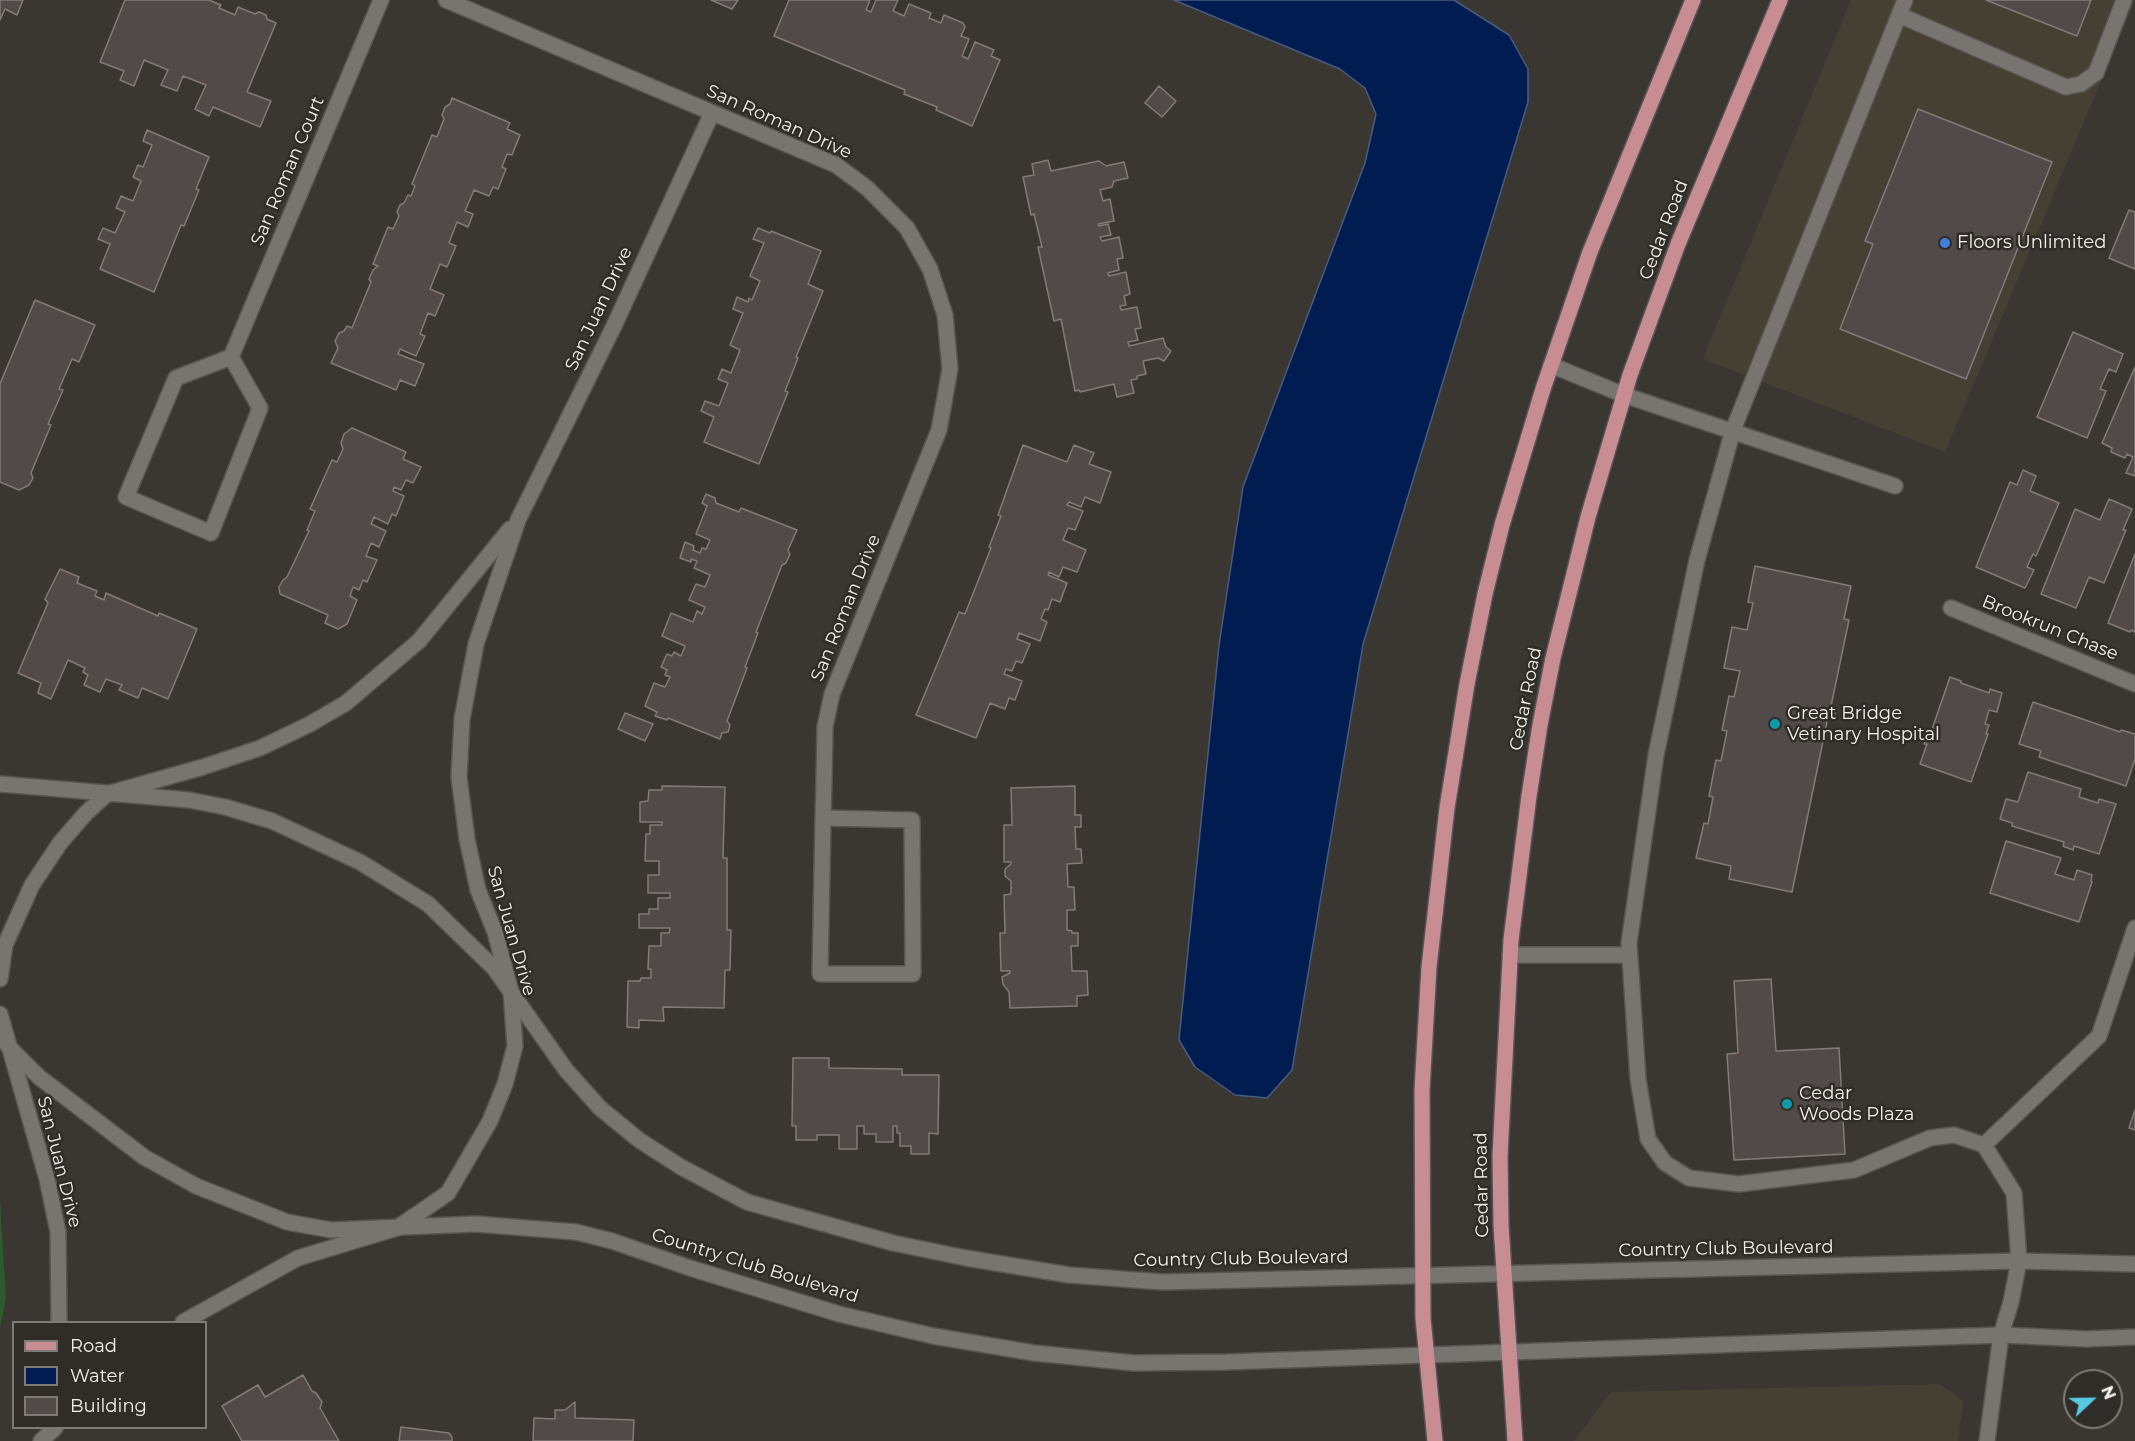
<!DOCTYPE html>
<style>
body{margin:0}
#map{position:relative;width:2135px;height:1441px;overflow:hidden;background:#3a3732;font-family:Montserrat,sans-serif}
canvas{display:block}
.legend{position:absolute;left:12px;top:1321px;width:195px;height:108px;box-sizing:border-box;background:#302d28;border:2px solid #7e7b77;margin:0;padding:8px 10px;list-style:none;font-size:18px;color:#f2f0ed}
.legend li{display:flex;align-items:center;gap:12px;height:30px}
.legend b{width:30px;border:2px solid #7e7b77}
.north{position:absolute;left:2063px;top:1369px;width:60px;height:60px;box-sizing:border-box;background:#302d28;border:2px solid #7e7b77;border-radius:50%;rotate:68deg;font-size:16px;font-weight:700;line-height:24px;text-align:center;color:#f2f0ed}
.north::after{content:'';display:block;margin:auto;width:21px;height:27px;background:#56c9e1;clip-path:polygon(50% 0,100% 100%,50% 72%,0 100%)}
</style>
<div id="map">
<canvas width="2135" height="1441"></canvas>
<ul class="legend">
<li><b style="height:8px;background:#c88c93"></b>Road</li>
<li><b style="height:16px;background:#001c51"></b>Water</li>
<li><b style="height:16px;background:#514a48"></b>Building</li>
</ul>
<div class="north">N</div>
</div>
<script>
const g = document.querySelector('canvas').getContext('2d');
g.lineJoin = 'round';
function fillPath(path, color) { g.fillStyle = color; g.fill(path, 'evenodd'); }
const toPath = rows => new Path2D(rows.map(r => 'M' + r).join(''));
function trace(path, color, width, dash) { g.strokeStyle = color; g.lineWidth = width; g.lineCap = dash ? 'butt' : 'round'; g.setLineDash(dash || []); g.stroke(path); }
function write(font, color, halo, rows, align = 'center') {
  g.font = font + ' Montserrat,sans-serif'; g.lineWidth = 5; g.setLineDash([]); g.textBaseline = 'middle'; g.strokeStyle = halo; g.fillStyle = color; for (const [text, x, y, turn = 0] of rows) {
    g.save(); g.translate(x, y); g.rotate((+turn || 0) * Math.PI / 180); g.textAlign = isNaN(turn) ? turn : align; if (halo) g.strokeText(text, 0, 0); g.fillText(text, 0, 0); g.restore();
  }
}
fillPath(toPath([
 [1851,0,2135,0,1945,452,1703,359],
 [1940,1384,1963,1401,1958,1441,1574,1441,1611,1392]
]), '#463f34');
fillPath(toPath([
 [0,1200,6,1299,0,1327]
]), '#2b5b2e');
const water = toPath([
 [1174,0,1454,0,1509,35,1528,69,1528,102,1363,644,1292,1070,1267,1098,1235,1095,1195,1067,1179,1040,1219,645,1243,487,1365,163,1376,114,1365,88,1340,69,1174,0]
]);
fillPath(water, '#001c51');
trace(water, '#495c80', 1.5);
const building = toPath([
 [0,0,23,0,17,15,5,9,0,20,0,0],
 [125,0,209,0,221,5,219,8,235,15,238,7,255,14,259,12,266,15,267,19,276,23,247,92,271,101,260,127,213,107,209,116,195,109,206,85,183,76,177,91,161,85,168,70,144,60,134,86,120,80,124,71,100,62,125,0],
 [711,0,738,0,732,9,711,0],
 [789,0,870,0,866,10,871,12,876,0,898,0,893,11,904,16,909,4,931,13,929,18,941,23,944,15,963,23,965,27,961,36,969,39,962,56,968,59,975,42,994,50,991,56,1000,60,972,126,936,110,937,107,904,94,905,90,774,36,789,0],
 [1986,0,2091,0,2077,36,1986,0],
 [1159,86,1176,101,1162,117,1145,103,1159,86],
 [452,98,510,123,507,129,520,135,512,155,507,154,502,167,506,169,498,189,493,187,489,196,474,190,465,211,473,214,468,227,457,222,449,243,456,246,447,267,440,264,430,289,444,295,435,316,428,313,420,334,425,336,416,356,400,349,398,354,424,364,415,386,400,380,396,390,331,363,338,348,335,341,339,333,344,331,347,326,352,328,371,282,369,279,373,270,378,266,373,264,388,227,393,229,399,216,397,212,400,205,404,203,408,195,411,196,415,186,412,184,432,135,437,137,444,119,442,115,445,107,450,104,452,98],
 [1918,109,2052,162,1966,379,1840,329,1873,244,1865,241,1918,109],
 [147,130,209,157,196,189,199,190,184,226,181,225,154,292,100,269,110,244,98,239,103,228,115,233,125,212,116,208,121,196,133,201,141,181,133,177,138,165,143,167,152,145,143,141,147,130],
 [1048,160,1051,171,1099,161,1106,166,1124,162,1128,178,1114,181,1112,187,1100,190,1103,201,1110,199,1114,221,1098,224,1099,226,1108,224,1111,235,1100,237,1102,241,1119,237,1123,258,1117,259,1119,270,1108,273,1109,276,1126,272,1130,294,1124,296,1126,305,1120,306,1121,310,1137,307,1141,328,1135,329,1138,340,1128,342,1129,346,1163,338,1166,347,1171,351,1164,361,1158,358,1143,361,1146,374,1137,376,1137,379,1131,380,1134,393,1117,397,1114,384,1080,392,1079,390,1075,391,1061,319,1054,321,1038,247,1042,247,1034,214,1031,215,1023,177,1034,175,1032,164,1048,160],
 [2129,210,2135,212,2135,269,2109,258,2129,210],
 [758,228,770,233,771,231,821,251,808,284,823,291,796,357,798,358,785,391,788,392,759,464,704,442,714,417,701,411,705,401,719,406,728,383,718,379,722,369,731,373,740,350,730,345,743,313,733,309,737,297,748,302,749,298,752,300,760,281,750,276,764,243,753,239,758,228],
 [35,300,95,325,79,362,72,359,59,389,63,390,48,424,51,425,31,473,33,478,29,485,19,490,0,482,0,384,35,300],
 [2073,332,2123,354,2116,372,2109,369,2100,389,2106,391,2087,438,2037,417,2073,332],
 [2135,367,2135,476,2126,473,2133,457,2127,454,2125,458,2111,452,2112,448,2102,443,2135,367],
 [352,428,406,452,403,459,421,467,413,483,406,480,401,490,394,487,393,491,404,496,396,516,392,514,388,524,374,517,371,524,386,531,379,547,371,543,366,556,377,560,367,582,363,580,359,590,353,587,350,596,357,600,347,624,338,629,325,623,328,615,280,594,279,587,283,580,287,577,309,531,307,530,315,511,310,509,332,460,337,462,343,449,341,443,344,434,352,428],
 [1023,445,1067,462,1074,445,1094,453,1089,464,1111,472,1100,503,1085,497,1081,507,1069,502,1067,505,1083,511,1075,530,1068,528,1063,540,1086,550,1077,572,1063,567,1059,577,1049,572,1048,575,1067,583,1060,602,1052,599,1048,610,1045,609,1041,619,1047,622,1040,641,1019,633,1017,639,1030,644,1022,663,1016,661,1012,671,1006,669,1004,674,1022,681,1015,700,1009,698,1005,709,990,703,976,738,916,715,959,612,965,614,991,548,989,547,1001,516,998,515,1023,445],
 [2023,470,2036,476,2030,491,2059,503,2036,556,2033,554,2027,567,2034,570,2025,588,1976,567,2010,482,2017,485,2023,470],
 [706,494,715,498,716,503,739,512,741,508,797,530,788,550,790,554,786,563,782,565,756,632,758,633,745,667,747,668,727,721,730,725,728,732,722,733,720,739,668,718,667,720,655,716,657,712,645,706,654,683,665,687,670,677,665,675,667,670,661,667,667,654,672,656,674,652,681,656,685,646,662,636,671,613,693,622,697,611,702,614,705,607,689,600,696,584,705,587,710,575,694,568,697,561,691,559,691,562,680,558,685,542,694,546,693,550,700,553,702,548,706,549,710,540,696,534,707,506,702,503,706,494],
 [2109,499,2132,509,2123,530,2126,530,2104,583,2089,577,2076,608,2041,594,2075,509,2100,520,2109,499],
 [2135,554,2135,632,2131,630,2130,632,2108,623,2135,554],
 [1755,566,1851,586,1844,619,1849,620,1831,706,1836,708,1834,719,1828,717,1792,892,1729,879,1731,866,1696,858,1704,823,1708,824,1713,797,1709,796,1716,760,1721,761,1727,731,1722,730,1729,696,1734,697,1740,671,1724,668,1732,627,1747,630,1753,603,1748,602,1755,566],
 [60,569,79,577,77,583,97,591,95,596,104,600,106,593,158,616,159,613,197,629,168,699,142,688,138,698,119,690,122,685,106,679,100,692,84,685,88,675,83,672,85,668,68,660,51,699,38,693,41,683,18,673,48,603,45,599,60,569],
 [1950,677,1961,681,1961,683,1989,693,1990,689,2002,693,1997,712,1989,710,1985,724,1989,725,1986,734,1988,734,1971,782,1920,764,1927,744,1924,744,1929,732,1931,732,1950,677],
 [2033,702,2120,732,2121,730,2135,734,2135,759,2126,786,2039,757,2041,751,2019,744,2033,702],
 [625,713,653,724,645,741,618,729,625,713],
 [2028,772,2081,789,2079,797,2098,803,2099,799,2116,804,2099,854,2074,846,2073,850,2063,846,2064,842,2012,826,2012,823,2000,819,2006,799,2018,802,2028,772],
 [662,786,725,787,723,858,727,858,727,930,731,930,730,970,725,970,724,1008,663,1007,664,1021,639,1020,639,1028,627,1027,628,981,640,981,641,978,651,978,651,969,648,969,649,946,661,946,661,933,669,933,670,928,639,928,639,914,649,914,649,909,658,909,658,898,670,898,670,893,648,893,648,875,659,875,659,861,645,861,646,834,650,834,650,825,662,825,662,822,640,822,640,802,648,801,649,790,662,790,662,786],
 [1075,786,1075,815,1081,815,1081,827,1075,827,1076,849,1081,849,1082,863,1067,864,1068,887,1074,887,1075,910,1067,910,1067,930,1072,931,1072,933,1078,933,1078,946,1071,946,1072,971,1087,971,1088,995,1077,996,1077,1006,1010,1008,1009,992,1003,984,1002,977,1010,973,1010,971,1001,971,1000,933,1005,933,1004,895,1011,894,1011,881,1005,876,1005,869,1011,864,1011,862,1004,862,1004,825,1012,825,1011,788,1075,786],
 [2006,841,2061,858,2055,874,2074,880,2077,870,2092,875,2091,881,2092,882,2079,922,1990,893,2006,841],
 [1771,979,1776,1051,1839,1048,1845,1154,1734,1160,1727,1054,1738,1053,1734,981,1771,979],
 [793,1058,829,1058,829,1068,902,1069,902,1075,939,1075,938,1134,929,1133,929,1154,911,1154,911,1146,900,1146,900,1133,897,1133,897,1126,893,1126,893,1142,876,1142,876,1134,864,1134,864,1126,857,1126,857,1149,839,1149,839,1135,817,1135,817,1140,796,1140,796,1126,792,1126,793,1058],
 [2135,1110,2135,1130,2129,1128,2135,1110],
 [303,1375,312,1391,316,1393,322,1402,320,1408,339,1441,242,1441,222,1406,258,1385,265,1397,303,1375],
 [575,1402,575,1418,634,1420,633,1441,533,1441,534,1418,555,1419,555,1410,565,1410,575,1402],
 [401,1427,449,1433,452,1437,452,1441,399,1441,401,1427]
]);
fillPath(building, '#514a48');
trace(building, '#827b78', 1.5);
const service = toPath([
 [1905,0,1733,430,1697,560,1656,755,1629,943,1638,1079,1648,1139,1665,1163,1689,1178,1739,1184,1854,1170,1930,1138,1954,1135,1984,1145],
 [1899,15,2066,87,2081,84,2096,73,2124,0],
 [1551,365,1624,395,1895,486],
 [1510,955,1629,955]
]);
const minor = toPath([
 [446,0,836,165,867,188,907,228,930,269,945,315,950,369,939,430,832,694,825,727,824,780,823,818,820,974,913,974,912,820,823,818],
 [231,357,260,408,211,533,126,497,176,378,231,357,381,0],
 [1951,608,2135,684],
 [0,979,5,945,32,885,60,843,86,813,107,794,203,767,260,748,310,724,346,703,419,641,510,529],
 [0,1014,47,1179,58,1232,59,1322],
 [183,1322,298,1258,397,1228,448,1193,490,1121,505,1084,515,1046,511,992,495,932,478,890,467,839,459,777,462,719,476,644,518,520,614,326,712,113],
 [41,1441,55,1428],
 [1987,1441,2001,1335,2011,1302,2019,1261,2014,1193,1984,1145,2099,1036,2135,928]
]);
const tertiary = toPath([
 [0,784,189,800,225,807,272,821,360,862,428,904,494,968,566,1070,600,1108,639,1140,681,1167,747,1202,893,1243,966,1258,1069,1275,1162,1282,2019,1261,2135,1264],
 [0,1034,8,1046,39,1077,144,1157,196,1186,287,1222,331,1230,476,1224,576,1232,612,1241,690,1268,839,1314,933,1336,1034,1353,1134,1363,1226,1362,2001,1335,2086,1339,2135,1337]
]);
const primary = toPath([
 [1435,1441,1423,1318,1422,1090,1429,967,1447,808,1467,684,1485,594,1502,525,1543,389,1590,252,1693,0],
 [1515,1441,1501,1225,1500,1156,1511,940,1529,796,1540,725,1553,658,1588,517,1630,375,1678,244,1780,0]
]);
trace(service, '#575551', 18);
trace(minor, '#575551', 18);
trace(tertiary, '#575551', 18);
trace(primary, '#575551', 18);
trace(service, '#78746f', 15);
trace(minor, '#78746f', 15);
trace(tertiary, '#78746f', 15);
trace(primary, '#c88c93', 15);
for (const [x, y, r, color] of [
 [1945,243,6,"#3f7fe0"],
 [1775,724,6,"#0f9aa8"],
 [1787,1104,6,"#0f9aa8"]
]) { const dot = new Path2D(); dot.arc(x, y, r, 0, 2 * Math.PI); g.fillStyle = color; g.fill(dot); trace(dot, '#302d28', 2); }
write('18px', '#f2f0ed', '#302d28', [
 ["San Roman Drive",779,122,24],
 ["San Roman Court",288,171,-67],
 ["Cedar Road",1664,230,-69],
 ["San Juan Drive",599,309,-65],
 ["San Roman Drive",846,608,-68],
 ["Brookrun Chase",2050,628,22],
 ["Cedar Road",1526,699,-79],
 ["San Juan Drive",511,931,74],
 ["San Juan Drive",59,1162,76],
 ["Cedar Road",1482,1185,-91],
 ["Country Club Boulevard",1726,1249,-1],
 ["Country Club Boulevard",1241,1259,-1],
 ["Country Club Boulevard",755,1266,17]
]);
write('18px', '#f2f0ed', '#302d28', [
 ["Floors Unlimited",1957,243],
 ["Great Bridge",1787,714],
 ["Vetinary Hospital",1787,735],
 ["Cedar",1799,1094],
 ["Woods Plaza",1799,1115]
], 'left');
</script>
